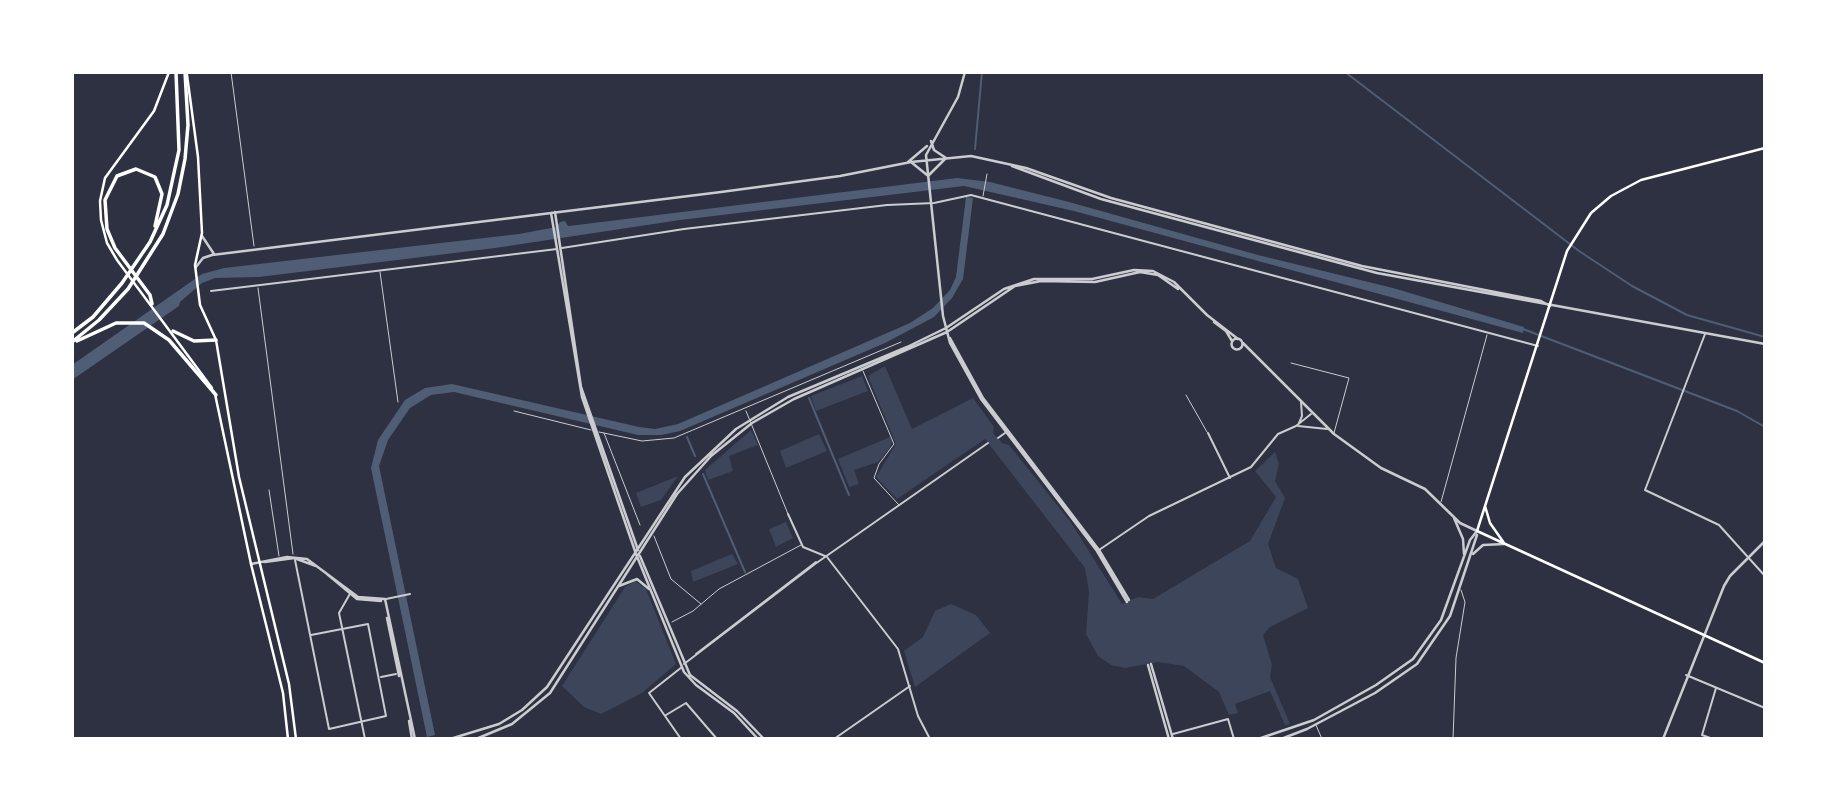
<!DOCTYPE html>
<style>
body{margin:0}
#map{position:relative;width:1837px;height:811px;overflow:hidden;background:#2d3142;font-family:"Fira Sans",sans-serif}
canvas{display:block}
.frame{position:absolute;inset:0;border:74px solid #fff;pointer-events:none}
</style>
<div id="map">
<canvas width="1837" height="811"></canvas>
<div class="frame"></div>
</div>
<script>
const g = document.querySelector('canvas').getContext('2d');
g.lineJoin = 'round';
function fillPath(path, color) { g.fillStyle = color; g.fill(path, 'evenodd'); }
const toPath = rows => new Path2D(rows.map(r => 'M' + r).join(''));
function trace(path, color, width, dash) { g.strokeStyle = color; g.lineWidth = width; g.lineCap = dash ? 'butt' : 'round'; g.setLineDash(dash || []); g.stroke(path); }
fillPath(toPath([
 [885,366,912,429,973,398,994,427,993,433,1002,443,1009,445,1070,521,1122,604,1138,597,1153,599,1250,541,1276,497,1255,471,1275,452,1279,464,1275,481,1285,498,1268,544,1276,568,1298,579,1308,608,1270,627,1263,635,1272,665,1270,677,1290,724,1285,725,1270,691,1235,704,1238,713,1229,715,1219,692,1184,666,1158,662,1125,668,1111,665,1098,656,1086,634,1089,591,1085,568,985,439,897,499,876,477,896,444,868,376],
 [862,376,868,391,816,411,811,396],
 [751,430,758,445,729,456,733,471,708,480,705,470],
 [819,434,827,451,786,468,780,451],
 [890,437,892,441,890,448,878,462,854,470,859,484,849,487,838,459],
 [678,476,661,500,641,507,636,493],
 [786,522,793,538,776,547,769,529],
 [732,554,738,564,693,582,691,571],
 [635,581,646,589,676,664,642,693,601,714,584,707,562,686,625,587],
 [951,604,976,615,990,633,915,687,904,651,923,637,935,611]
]), '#3c4559');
fillPath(toPath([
 [957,178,990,182,1069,202,1258,255,1393,288,1524,327,1523,333,1074,211,964,186,680,220,495,248,259,277,215,278,202,283,180,302,179,306,72,380,72,365,202,274,224,268,519,234,556,227,560,222,565,221,568,226,577,225],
 [966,197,973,198,963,279,952,298,934,317,885,343,680,431,661,435,638,435,454,392,431,395,410,408,388,440,379,466,435,735,427,737,371,468,378,440,405,400,425,388,452,384,639,427,655,429,678,424,910,323,933,308,950,290,956,277]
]), '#4f5d75');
trace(toPath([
 [1345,72,1579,251,1632,286,1687,315,1765,337],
 [975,149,982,72],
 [1523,329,1737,411,1765,427],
 [809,398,849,495],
 [687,437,695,456],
 [703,474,745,572]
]), '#4f5d75', 2);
trace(toPath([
 [231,72,254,246],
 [983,196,987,174],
 [380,272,398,402],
 [258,288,293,554],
 [1291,363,1349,378,1334,433],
 [863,371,894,444,879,464,874,478,899,505],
 [1186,395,1207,432],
 [514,411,591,430],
 [746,411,788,514],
 [599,432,642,441,674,438,901,342],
 [604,433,640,525],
 [269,490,279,556],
 [1441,502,1487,335],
 [654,536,671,579,701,604],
 [672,622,693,611,719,589,801,545],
 [1316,725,1322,739],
 [1453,739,1456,658,1465,602,1461,590]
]), '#caccd0', 1);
trace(toPath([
 [562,248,684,229,887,205,934,203,971,195,1538,346],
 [211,291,557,249],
 [1705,334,1645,490,1719,525,1765,576],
 [1299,423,1302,416,1301,402],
 [1298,426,1327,429],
 [1208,433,1230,478],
 [998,438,1005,433],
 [788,514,803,547,825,556],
 [1099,550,1149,516,1251,467,1278,434,1296,426,1311,414],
 [827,557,898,649,918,716,930,739],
 [295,560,329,729,386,716,368,624,311,635],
 [351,592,339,613,365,739],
 [386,599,410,594],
 [696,654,816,562],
 [684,664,815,564,988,443],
 [1686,675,1765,708],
 [381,677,396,674],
 [666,715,686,703,717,739],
 [1173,734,1228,719,1234,739],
 [681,739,649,693,682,667],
 [834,739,910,686],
 [1713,739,1702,735,1716,688]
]), '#caccd0', 2);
trace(toPath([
 [965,72,958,97,926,155,943,316,950,343,981,399,1097,551,1127,602],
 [908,162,927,146],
 [911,162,927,175],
 [1012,166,1101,199,1377,273,1765,344],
 [928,176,946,158,934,150,931,141],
 [555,212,581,387,638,550],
 [551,213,582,397,636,554,684,672,696,685,734,713,758,739],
 [202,236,214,254],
 [196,267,203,258,212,255,721,192,840,176,911,162,971,156,1026,168,1111,198,1362,266,1541,301,1550,306],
 [1214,322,1226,331,1232,341],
 [950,338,983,398,1099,550,1129,600],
 '1231.5 344a5.5 5.5 0 1 1 11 0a5.5 5.5 0 1 1-11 0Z',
 [1243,343,1334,434,1381,468,1425,489,1460,523,1477,531],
 [1454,518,1463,539,1464,554],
 [1473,554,1483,545,1504,544],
 [640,556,690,675,737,711,764,739],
 [265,562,294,558,316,566],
 [251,564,287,557,307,559,358,597,385,599,415,739],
 [327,574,357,599,381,601],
 [619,586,637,579,649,589],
 [387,618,399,676],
 [1151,664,1173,739],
 [1148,665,1169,739],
 [409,721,412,739],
 [450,739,499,724,522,710,547,687,685,477,736,429,788,397,907,347,946,328,1004,289,1034,279,1092,279,1134,270,1153,271,1174,282,1207,315,1238,339],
 [476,739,512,724,550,693,677,494,711,456,752,423,794,399,947,332,1015,286,1041,281,1095,282,1140,272,1158,275,1178,289],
 [1258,739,1314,720,1376,685,1413,659,1441,620,1470,540,1477,531],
 [1281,739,1307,729,1375,693,1417,664,1450,616,1477,535],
 [1663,739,1724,586,1730,576,1765,541]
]), '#caccd0', 2.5);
trace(toPath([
 [169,72,154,111,105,178,100,201,101,220,107,243,117,260,212,388],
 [187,75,198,157,202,233,195,265,200,305,216,340,239,477,289,684,296,739],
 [1765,148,1641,180,1611,196,1591,213,1567,251,1477,531,1765,663],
 [215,394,251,564,283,693,288,739],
 [1485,506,1490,523,1504,543]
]), '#fff', 2.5);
trace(toPath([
 [152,304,150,295,115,248,107,229,105,200,117,176,136,169,155,177,162,194,155,226],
 [173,331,194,341,216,340],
 [72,333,93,317,122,283,150,242,167,205,179,150,176,72],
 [77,341,116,323,144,323,169,340,216,395],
 [72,342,99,320,128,289,163,234,178,194,185,159,188,125,185,72]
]), '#fff', 3.5);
</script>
